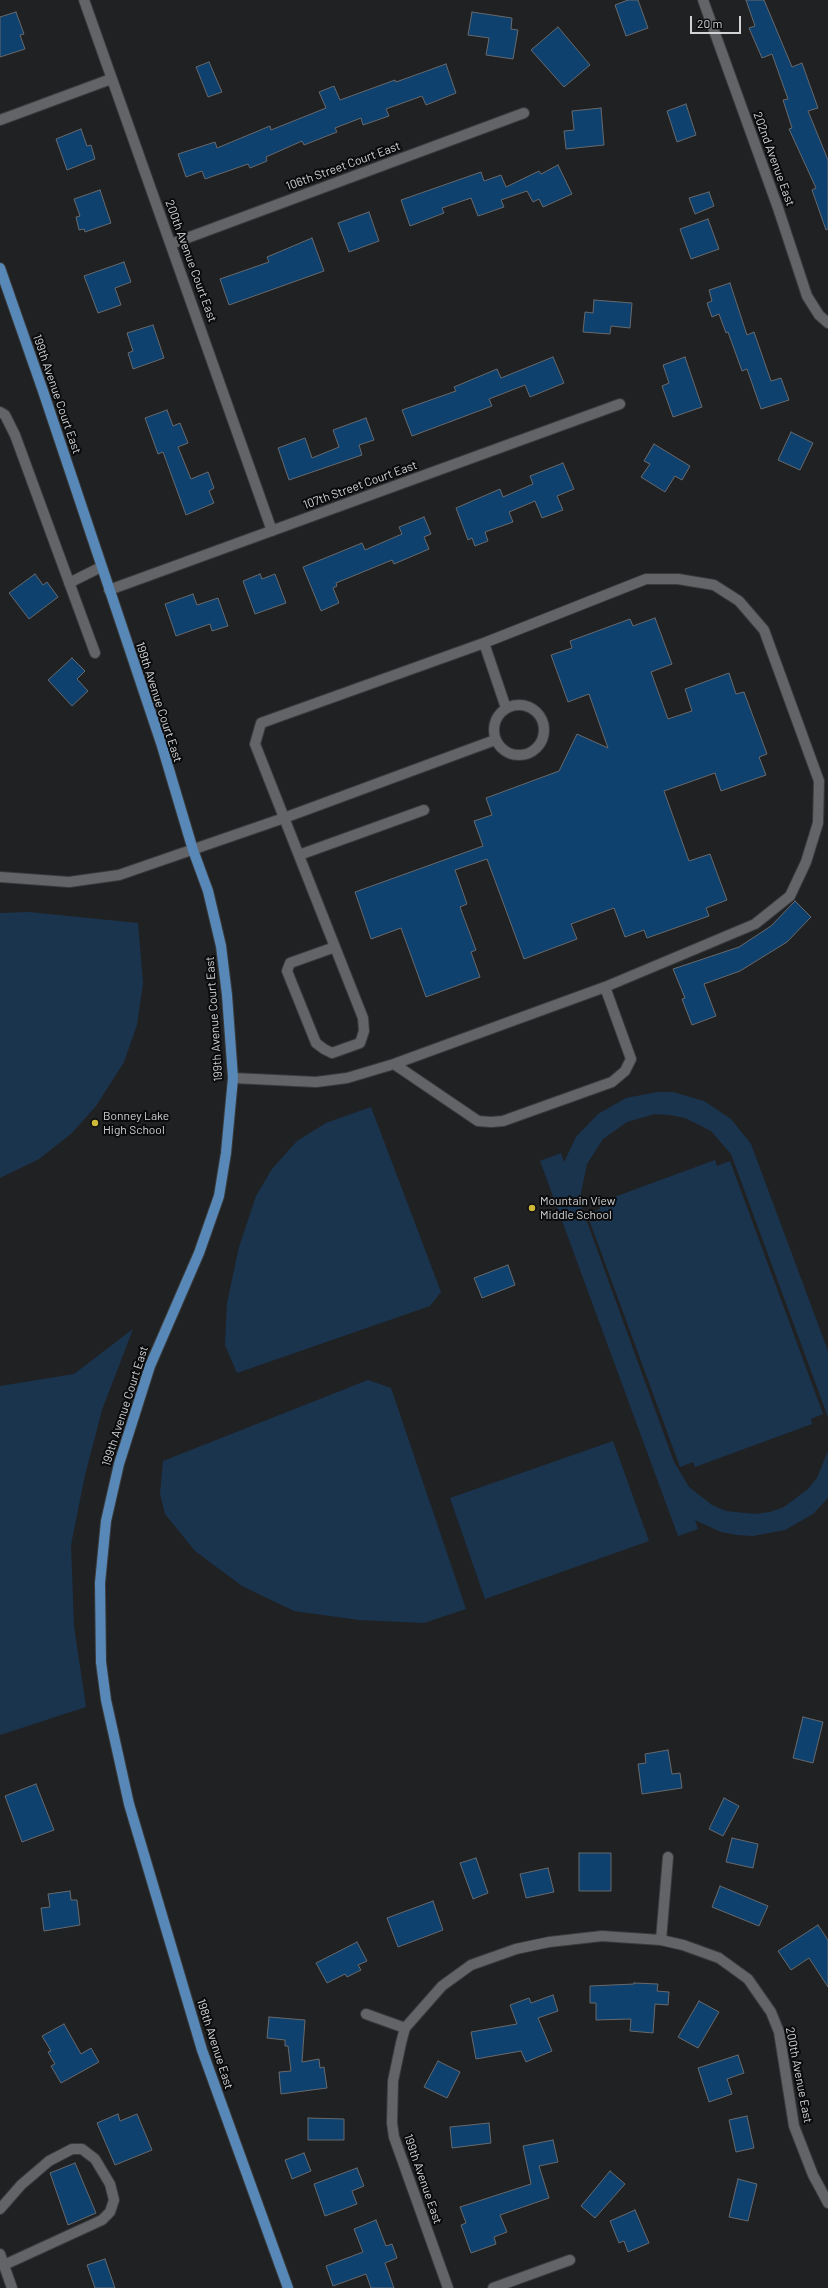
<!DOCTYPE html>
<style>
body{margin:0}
#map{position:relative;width:828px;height:2288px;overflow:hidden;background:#202123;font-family:Barlow,sans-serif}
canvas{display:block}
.scale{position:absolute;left:690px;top:16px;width:51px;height:18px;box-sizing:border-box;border:2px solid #d2d3d5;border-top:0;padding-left:5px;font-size:12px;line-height:14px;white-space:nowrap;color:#d2d3d5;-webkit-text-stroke:3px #0a0b0c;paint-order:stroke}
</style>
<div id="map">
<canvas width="828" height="2288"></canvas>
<div class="scale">20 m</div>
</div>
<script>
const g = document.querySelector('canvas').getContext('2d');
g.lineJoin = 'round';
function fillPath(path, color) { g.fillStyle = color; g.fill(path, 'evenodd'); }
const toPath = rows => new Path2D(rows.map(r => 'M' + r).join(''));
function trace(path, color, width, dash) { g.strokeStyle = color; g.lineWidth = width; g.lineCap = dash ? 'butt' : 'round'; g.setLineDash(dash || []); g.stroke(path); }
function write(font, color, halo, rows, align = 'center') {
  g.font = font + ' Barlow,sans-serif'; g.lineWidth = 4; g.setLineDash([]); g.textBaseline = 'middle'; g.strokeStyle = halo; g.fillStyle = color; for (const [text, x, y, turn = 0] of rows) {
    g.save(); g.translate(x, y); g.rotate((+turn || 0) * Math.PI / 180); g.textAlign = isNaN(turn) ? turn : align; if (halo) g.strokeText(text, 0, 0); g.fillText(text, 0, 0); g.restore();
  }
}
fillPath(toPath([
 [29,912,138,923,143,983,137,1025,124,1062,96,1106,72,1133,39,1159,0,1178,0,913],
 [657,1092,673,1092,704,1101,731,1119,751,1144,828,1351,828,1417,731,1154,711,1131,685,1118,670,1115,655,1114,627,1122,603,1139,587,1164,581,1193,582,1208,674,1462,689,1487,712,1505,726,1511,755,1514,770,1512,784,1507,808,1489,817,1478,828,1451,828,1498,813,1514,785,1530,753,1536,737,1535,721,1532,695,1520,698,1529,678,1536,540,1161,561,1153,564,1162,576,1137,598,1114,626,1098],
 [371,1107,441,1292,430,1306,237,1373,225,1345,227,1303,239,1247,256,1196,272,1169,297,1141,326,1123],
 [715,1160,717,1166,730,1161,823,1414,811,1419,812,1424,695,1467,693,1462,680,1467,587,1214,600,1209,598,1203],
 [133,1329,102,1410,85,1475,71,1545,74,1626,86,1707,0,1735,0,1386,74,1374],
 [368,1380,391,1388,466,1609,424,1623,359,1620,294,1611,242,1586,195,1551,165,1514,160,1494,163,1461],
 [613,1441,649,1541,485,1599,450,1498]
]), '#1b344e');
const building = toPath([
 [628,0,638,0,648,28,626,36,615,5,628,0],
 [746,0,764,0,792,67,802,63,818,108,808,111,828,160,828,229,826,230,812,190,816,188,789,129,792,128,783,100,788,99,772,54,762,58,749,28,755,26,746,0],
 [16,12,24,34,20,35,25,49,0,57,0,17,16,12],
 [472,12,512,18,511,29,518,30,513,59,486,55,489,38,468,35,472,12],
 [558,27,590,65,564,87,531,50,558,27],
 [209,62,222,92,208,97,196,67,209,62],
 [446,64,456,93,426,105,422,96,386,109,389,116,363,125,361,118,335,128,337,132,304,145,302,141,266,157,267,161,250,168,248,164,205,179,202,171,186,177,178,154,215,142,217,148,270,126,271,130,326,108,319,92,334,86,340,100,395,80,396,82,446,64],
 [686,104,696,135,677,142,667,111,686,104],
 [601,108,604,145,566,149,564,131,574,130,572,111,601,108],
 [81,129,87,146,91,145,95,159,67,170,56,139,81,129],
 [558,165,572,194,543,207,539,199,533,202,527,191,501,200,504,207,478,216,471,198,442,208,444,213,410,226,401,200,481,172,484,181,501,175,506,187,539,171,541,174,558,165],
 [100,190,111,223,85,232,84,229,79,230,76,217,80,216,74,199,100,190],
 [709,192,714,206,695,214,689,198,709,192],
 [369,212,379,241,349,252,338,223,369,212],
 [708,219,719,249,691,259,680,229,708,219],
 [312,238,324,271,229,305,220,279,269,262,267,257,312,238],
 [124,262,131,282,115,288,121,305,98,313,84,276,124,262],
 [730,283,747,335,754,332,771,381,781,378,789,400,761,409,747,369,742,371,728,332,726,333,719,314,712,317,707,303,712,301,709,290,730,283],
 [594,300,632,303,630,328,611,326,610,334,583,332,585,312,593,313,594,300],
 [153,325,164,358,133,369,128,353,133,351,127,333,153,325],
 [553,357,564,383,530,397,525,385,489,399,492,406,412,436,402,410,456,391,454,387,497,369,501,378,553,357],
 [685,357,702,407,673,417,662,386,669,383,663,365,685,357],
 [167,410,173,426,180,423,188,443,178,447,191,479,208,472,214,488,209,491,214,503,186,515,163,452,158,454,145,418,167,410],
 [366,418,374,440,359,445,362,455,289,480,278,448,305,438,312,458,339,447,333,430,366,418],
 [791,432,813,443,800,470,778,460,791,432],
 [654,444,690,466,682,480,675,476,665,492,641,477,650,464,644,461,654,444],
 [563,463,574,489,557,496,563,510,542,518,535,501,509,512,513,522,485,532,488,541,475,546,472,538,468,540,456,508,500,489,503,497,533,484,530,476,563,463],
 [424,517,431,534,424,537,429,549,394,564,392,560,336,583,337,586,333,588,339,603,321,611,303,567,362,543,365,550,402,534,399,527,424,517],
 [35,574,43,585,47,582,58,597,29,619,9,593,35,574],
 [260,574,262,579,275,574,286,603,255,614,243,581,260,574],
 [193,594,197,605,218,598,228,626,212,631,210,624,176,636,165,604,193,594],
 [655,618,672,664,651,672,668,719,692,711,685,689,729,673,736,694,744,692,767,754,759,757,766,775,721,791,715,773,664,791,689,861,710,854,727,900,706,908,709,916,647,938,644,930,625,937,614,908,571,924,577,939,524,959,487,859,455,870,467,904,460,907,476,950,471,952,480,977,426,997,401,928,371,939,355,892,483,846,474,821,492,815,486,798,559,771,577,734,608,748,589,694,568,702,551,655,572,648,570,641,630,619,633,626,655,618],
 [72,658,85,671,77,679,88,691,72,706,48,680,72,658],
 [795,901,811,917,787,942,740,971,704,984,716,1016,692,1025,682,999,685,998,673,969,739,947,771,926,795,901],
 [508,1265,515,1285,482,1298,474,1278,508,1265],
 [803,1717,823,1722,813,1763,793,1758,803,1717],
 [668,1750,672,1774,680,1773,682,1788,642,1794,638,1764,646,1763,645,1754,668,1750],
 [36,1784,54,1830,22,1842,5,1796,36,1784],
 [724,1798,739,1806,723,1836,709,1829,724,1798],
 [732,1838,758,1844,753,1868,726,1862,732,1838],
 [579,1853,611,1853,611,1891,579,1891,579,1853],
 [476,1858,488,1893,473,1899,460,1863,476,1858],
 [548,1868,554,1892,526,1898,520,1874,548,1868],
 [720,1886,768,1906,759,1926,712,1907,720,1886],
 [70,1891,71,1900,77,1900,80,1925,44,1931,41,1908,50,1907,48,1894,70,1891],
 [433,1901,443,1930,398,1947,387,1918,433,1901],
 [818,1925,828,1940,828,1987,809,1958,791,1970,778,1951,818,1925],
 [357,1942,367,1961,358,1965,361,1970,347,1977,345,1974,327,1983,316,1963,357,1942],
 [634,1983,658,1984,657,1991,669,1992,668,2005,655,2004,653,2033,630,2031,631,2019,596,2020,596,2003,590,2003,590,1986,634,1984,634,1983],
 [553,1995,558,2011,538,2018,552,2051,526,2062,521,2051,476,2059,471,2032,517,2024,510,2005,529,1998,531,2003,553,1995],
 [699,2001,719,2012,698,2048,678,2037,699,2001],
 [269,2017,305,2020,302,2062,319,2059,320,2068,324,2067,327,2088,281,2094,279,2072,291,2071,288,2046,285,2046,285,2040,267,2038,269,2017],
 [64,2024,81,2054,91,2048,99,2062,61,2083,51,2066,55,2064,48,2052,51,2051,42,2036,64,2024],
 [738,2055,744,2073,727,2079,732,2094,709,2102,698,2068,738,2055],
 [438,2061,460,2072,447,2098,424,2087,438,2061],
 [118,2114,120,2121,137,2114,152,2150,115,2165,97,2123,118,2114],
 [747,2116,754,2148,736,2152,729,2120,747,2116],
 [308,2118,344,2119,344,2140,308,2140,308,2118],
 [489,2123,491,2143,452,2148,450,2127,489,2123],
 [553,2140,558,2162,539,2166,549,2198,500,2215,507,2232,494,2237,496,2244,471,2253,461,2225,466,2223,460,2207,531,2184,523,2146,553,2140],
 [304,2153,311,2171,292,2179,285,2160,304,2153],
 [75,2163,96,2213,68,2225,50,2173,75,2163],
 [357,2168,364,2186,352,2191,357,2204,325,2216,314,2184,357,2168],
 [610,2171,625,2184,595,2218,581,2206,610,2171],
 [738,2179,757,2184,748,2221,729,2217,738,2179],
 [635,2210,649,2243,628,2252,624,2241,619,2243,610,2221,635,2210],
 [376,2220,386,2246,392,2244,397,2258,385,2263,394,2288,371,2288,366,2274,333,2286,326,2266,363,2252,354,2229,376,2220],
 [105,2259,115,2288,95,2288,87,2265,105,2259]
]);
fillPath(building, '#0f416e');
trace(building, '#67696c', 1);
const minor = toPath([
 [84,0,272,531],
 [703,0,778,208,807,296,819,315,828,323],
 [0,120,111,79],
 [171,244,524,113],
 [0,412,5,415,15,435,95,653],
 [69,583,101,567],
 [109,590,620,404],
 [484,643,506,708],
 '494 730a25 25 0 1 1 50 0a25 25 0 1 1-50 0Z',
 [299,855,424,810],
 [0,877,69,882,119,875,284,818,495,740],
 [394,1064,478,1121,491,1122,503,1121,612,1082,625,1071,631,1059,605,987],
 [233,1078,316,1082,347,1078,394,1064,605,987,755,924,790,896,806,862,818,823,819,781,764,630,739,601,714,585,678,579,646,579,484,643,261,723,255,744,363,1018,364,1031,360,1043,332,1053,324,1049,316,1043,287,971,290,963,335,947],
 [661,1940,668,1857],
 [366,2014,405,2028],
 [0,2209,21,2185,49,2161,72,2149,82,2149,95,2159,110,2184,114,2200,110,2212,102,2220,4,2265],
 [0,2254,12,2288],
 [448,2288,394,2137,392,2123,393,2081,401,2043,405,2028,442,1986,471,1965,516,1949,549,1942,602,1936,661,1940,683,1945,719,1958,748,1979,771,2012,779,2032,794,2126,813,2175,828,2203],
 [493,2288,570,2260]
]);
const major = toPath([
 [0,268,43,391,162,746,193,850,208,891,221,946,227,995,233,1078,226,1153,219,1196,199,1253,150,1366,119,1464,106,1521,100,1583,101,1662,106,1700,129,1804,202,2050,288,2288]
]);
trace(minor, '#393b3c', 12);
trace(major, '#393b3c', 12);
trace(minor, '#626467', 10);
trace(major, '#5788b8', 10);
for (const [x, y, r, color] of [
 [95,1123,4,"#cdb938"],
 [532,1208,4,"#cdb938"]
]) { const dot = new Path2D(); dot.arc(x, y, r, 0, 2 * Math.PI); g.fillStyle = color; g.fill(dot); trace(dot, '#0a0b0c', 1.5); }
write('12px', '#d2d3d5', '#0a0b0c', [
 ["202nd Avenue East",774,159,70],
 ["106th Street Court East",343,166,-20],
 ["200th Avenue Court East",191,261,70],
 ["199th Avenue Court East",57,394,71],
 ["107th Street Court East",360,485,-20],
 ["199th Avenue Court East",159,702,72],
 ["199th Avenue Court East",214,1019,-94],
 ["199th Avenue Court East",125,1406,-72],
 ["198th Avenue East",215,2044,72],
 ["200th Avenue East",799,2075,79],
 ["199th Avenue East",423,2179,71]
]);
write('12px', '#d2d3d5', '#0a0b0c', [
 ["Bonney Lake",103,1116],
 ["High School",103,1130],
 ["Mountain View",540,1201],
 ["Middle School",540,1215]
], 'left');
</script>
